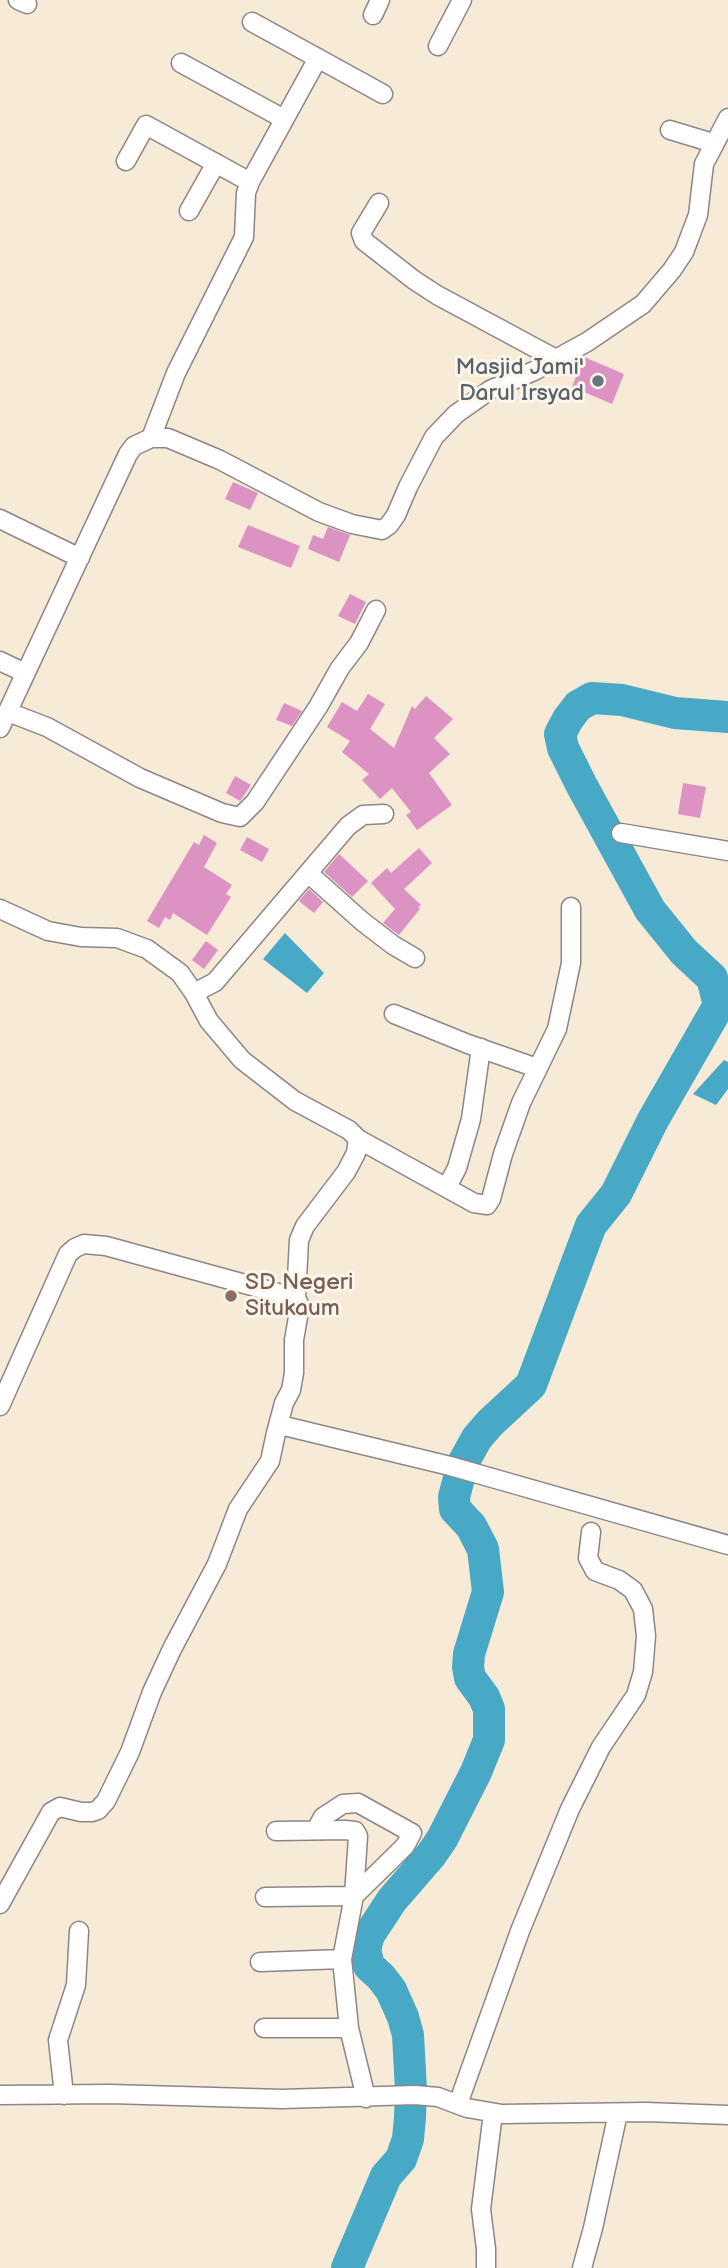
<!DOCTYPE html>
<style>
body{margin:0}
canvas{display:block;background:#f7ead6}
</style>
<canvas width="728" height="2268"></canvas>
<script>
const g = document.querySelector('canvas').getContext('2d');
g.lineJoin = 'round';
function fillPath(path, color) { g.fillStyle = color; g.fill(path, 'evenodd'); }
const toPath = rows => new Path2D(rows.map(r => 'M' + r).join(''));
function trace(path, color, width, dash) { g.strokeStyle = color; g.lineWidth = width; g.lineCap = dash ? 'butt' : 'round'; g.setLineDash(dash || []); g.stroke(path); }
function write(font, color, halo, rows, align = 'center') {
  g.font = font + ' "Balsamiq Sans",sans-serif'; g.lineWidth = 6; g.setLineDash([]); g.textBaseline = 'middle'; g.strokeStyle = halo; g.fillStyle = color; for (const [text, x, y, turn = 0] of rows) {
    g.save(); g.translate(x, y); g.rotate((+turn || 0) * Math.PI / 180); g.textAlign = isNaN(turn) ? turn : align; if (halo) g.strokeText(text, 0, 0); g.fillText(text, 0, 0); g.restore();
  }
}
fillPath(toPath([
 [285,933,324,973,307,993,263,959],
 [724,1060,728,1062,728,1089,716,1105,693,1094]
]), '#47a9c6');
trace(toPath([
 [347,2268,386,2176,401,2159,408,2139,410,2117,411,2090,408,2035,403,2017,391,1990,381,1977,369,1966,365,1950,367,1942,369,1935,392,1900,431,1855,442,1839,476,1772,489,1740,489,1709,484,1697,470,1678,468,1667,469,1654,488,1592,483,1549,471,1526,455,1509,454,1497,463,1463,477,1438,490,1423,531,1385,591,1225,616,1194,653,1120,719,1005,712,978,684,952,650,910,582,786,563,748,560,734,568,719,578,706,592,698,622,700,675,713,728,717]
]), '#47a9c6', 32);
fillPath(toPath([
 [584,357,624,374,612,404,572,387],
 [233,482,258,493,250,510,225,499],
 [248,525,300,546,291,568,238,547],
 [328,527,350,535,339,562,308,549,313,535,323,539],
 [350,594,366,602,355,624,338,616],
 [368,694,385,704,370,729,394,748,412,706,415,709,426,696,453,719,434,738,450,754,429,773,452,805,417,830,406,815,411,812,392,788,380,799,362,780,369,774,342,752,350,741,327,727,342,702,357,711],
 [284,703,302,711,292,726,276,720],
 [235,776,251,785,240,801,226,793],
 [683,783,706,787,700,818,678,814],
 [204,835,217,843,204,867,232,885,226,894,231,897,207,935,173,913,170,920,165,917,159,928,147,921,194,842,199,845],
 [247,837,269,849,262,862,240,850],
 [419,848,432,863,404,889,421,905,418,907,420,909,399,935,383,923,395,909,371,883,387,868,391,873],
 [339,854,368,881,352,897,324,872],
 [309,889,323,902,314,913,299,901],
 [206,941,218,950,204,969,192,960]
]), '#dd92c4');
const minor = toPath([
 [18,0,27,4],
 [373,15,380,0],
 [252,22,383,94],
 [438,46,462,0],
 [181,63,284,119],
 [670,130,713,143],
 [126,161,146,125,250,182],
 [379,203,361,233,364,241,414,280,437,295,554,358],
 [189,211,216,163],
 [151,438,176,373,244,237,246,193,250,182,318,58],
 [0,519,80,558],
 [0,661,25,673],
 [8,712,47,727,140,778,222,813,240,817,255,802,318,707,340,668,359,643,376,610],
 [0,728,128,454,134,446,151,438,168,438,220,460,319,512,352,524,382,530,389,525,396,515,408,487,434,437,456,414,490,390,534,371,587,342,643,304,672,270,684,252,698,215,704,164,728,118],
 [621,833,728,851],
 [308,873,363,922,393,945,415,958],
 [0,909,48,931,81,937,117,938,147,949,180,973,194,993,209,1021,242,1060,295,1101,349,1130,358,1139,356,1153,346,1172,305,1226,299,1240,296,1298,300,1306,294,1340,294,1373,291,1390,284,1403,276,1433,270,1461,238,1509,217,1564,172,1649,152,1692,130,1752,106,1801,98,1810,92,1812,81,1812,60,1807,51,1812,0,1904],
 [194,993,215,982,348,826,363,815,384,814],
 [394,1014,468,1044,537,1068],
 [358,1139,474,1203,487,1205,491,1199,503,1154,521,1103,557,1029,571,963,571,907],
 [447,1187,457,1168,471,1119,481,1048],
 [0,1406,68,1254,75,1248,84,1244,106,1246,296,1298],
 [280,1425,450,1466,728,1545],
 [276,1831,345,1830,355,1831,358,1836,354,1896,342,1959,349,2028],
 [265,1897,354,1896,405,1846,412,1833,358,1803,343,1804,323,1817,316,1830],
 [260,1962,342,1959],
 [264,2028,349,2028,366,2098],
 [0,2095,110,2094,282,2099,415,2095,438,2097,467,2108,502,2114,646,2112,728,2115],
 [64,2095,58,2040,76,1985,79,1931],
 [458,2104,520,1931,570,1809,601,1747,636,1695,643,1672,646,1636,643,1609,633,1590,619,1580,595,1571,588,1558,591,1532],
 [486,2268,486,2249,481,2209,493,2113],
 [582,2268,593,2228,618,2113]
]);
trace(minor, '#8c8688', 21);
trace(minor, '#fff', 18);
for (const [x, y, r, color] of [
 [598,381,7,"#6b7280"],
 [231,1296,7,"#8d6e63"]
]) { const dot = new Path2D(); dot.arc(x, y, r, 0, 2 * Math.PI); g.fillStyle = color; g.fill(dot); trace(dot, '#fbf7ec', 2.5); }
write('23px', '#5b616d', '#fbf7ec', [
 ["Masjid Jami'",584,368],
 ["Darul Irsyad",584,394]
], 'right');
write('23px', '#785e54', '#fbf7ec', [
 ["SD Negeri",245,1283],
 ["Situkaum",245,1309]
], 'left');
</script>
